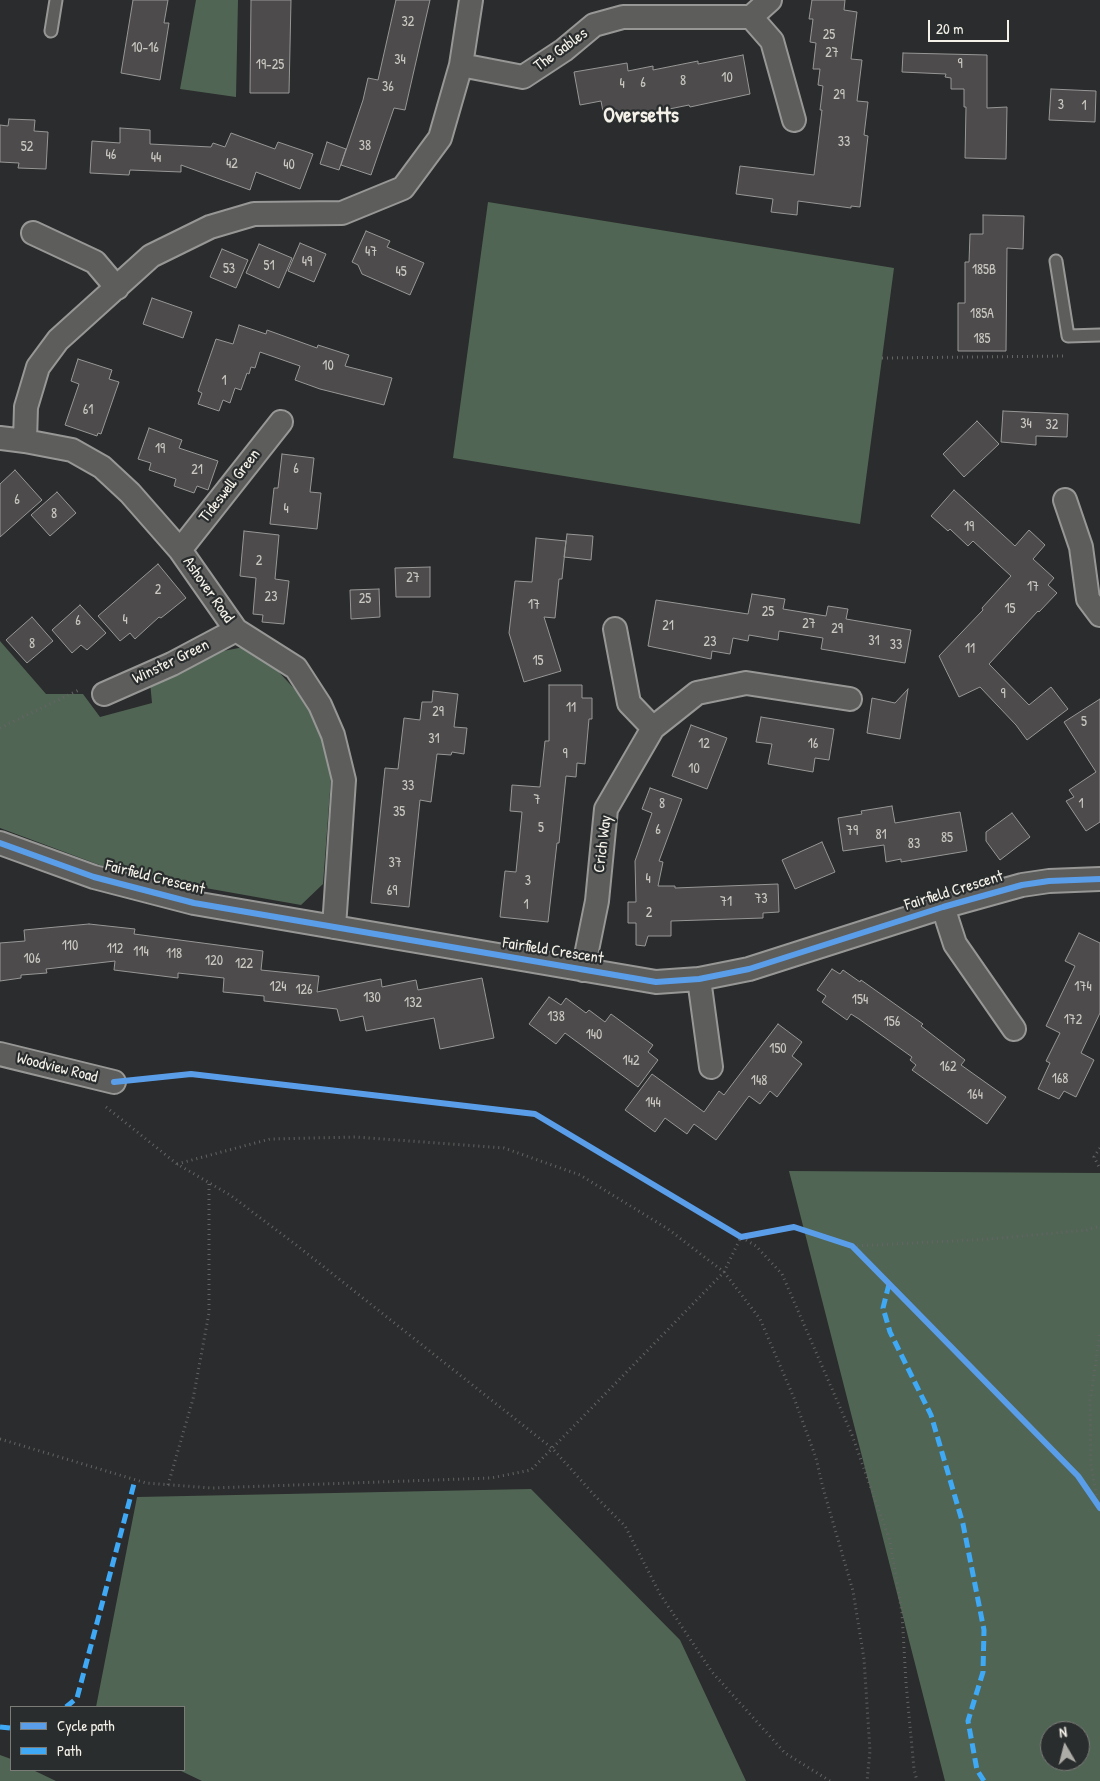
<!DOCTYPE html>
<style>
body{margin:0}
#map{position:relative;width:1100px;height:1781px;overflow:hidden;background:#2b2c2d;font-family:"Patrick Hand",sans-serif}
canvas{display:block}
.legend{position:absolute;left:10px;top:1706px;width:175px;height:65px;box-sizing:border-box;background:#2a2d2e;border:1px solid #7b7b78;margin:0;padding:6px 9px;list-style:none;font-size:15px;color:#f4f1e8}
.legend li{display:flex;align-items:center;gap:10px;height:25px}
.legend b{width:25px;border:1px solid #7b7b78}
.north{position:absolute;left:1040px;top:1721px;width:50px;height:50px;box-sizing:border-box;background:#2a2d2e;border:1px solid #7b7b78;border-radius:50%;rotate:352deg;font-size:14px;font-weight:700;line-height:20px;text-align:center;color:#f4f1e8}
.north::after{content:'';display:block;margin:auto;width:18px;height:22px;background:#aeaca7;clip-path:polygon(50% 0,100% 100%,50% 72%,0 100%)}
.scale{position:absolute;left:928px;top:20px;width:81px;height:22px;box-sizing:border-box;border:2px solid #f4f1e8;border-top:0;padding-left:6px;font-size:15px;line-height:18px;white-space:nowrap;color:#f4f1e8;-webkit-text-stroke:4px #2a2d2e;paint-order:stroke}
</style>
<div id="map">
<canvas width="1100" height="1781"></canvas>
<ul class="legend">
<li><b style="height:6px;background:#5a9eea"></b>Cycle path</li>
<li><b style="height:6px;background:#3fa9f5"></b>Path</li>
</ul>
<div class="north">N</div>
<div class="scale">20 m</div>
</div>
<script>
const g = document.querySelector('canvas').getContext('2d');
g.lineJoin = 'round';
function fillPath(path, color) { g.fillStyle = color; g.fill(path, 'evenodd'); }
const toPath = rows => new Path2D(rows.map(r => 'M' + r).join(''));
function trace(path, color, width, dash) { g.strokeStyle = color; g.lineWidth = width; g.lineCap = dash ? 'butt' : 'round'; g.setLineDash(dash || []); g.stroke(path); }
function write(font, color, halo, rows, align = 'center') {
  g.font = font + ' "Patrick Hand",sans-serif'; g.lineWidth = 4.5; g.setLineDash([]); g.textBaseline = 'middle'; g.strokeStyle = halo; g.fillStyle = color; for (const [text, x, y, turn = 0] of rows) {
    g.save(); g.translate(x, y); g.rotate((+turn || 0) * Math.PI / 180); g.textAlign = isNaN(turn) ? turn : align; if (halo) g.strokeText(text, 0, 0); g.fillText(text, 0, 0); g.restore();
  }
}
fillPath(toPath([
 [196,0,238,0,236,97,180,89],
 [488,202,894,268,860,524,453,458],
 [0,641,46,694,83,694,100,717,152,703,150,682,223,651,244,647,275,668,302,697,323,730,331,778,323,884,301,905,121,873,0,828],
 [789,1171,1100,1173,1100,1781,945,1781],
 [1050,1731,1080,1731,1080,1761,1050,1761],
 [531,1489,680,1640,746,1781,202,1781,179,1770,184,1770,184,1707,96,1707,137,1497],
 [0,1755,11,1759,11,1770,33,1770,56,1781,0,1781]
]), '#506554');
const building = toPath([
 [133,0,168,0,164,23,169,23,160,80,121,73,133,0],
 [251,0,291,0,289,93,250,93,251,0],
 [396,0,430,0,405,110,394,108,371,175,341,165,363,100,368,78,378,80,396,0],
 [812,0,845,0,844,10,857,12,851,59,862,60,857,101,868,102,864,135,868,136,860,207,851,206,851,208,798,201,797,215,771,212,773,199,736,194,740,166,814,175,822,110,820,110,823,86,818,85,820,69,813,69,816,43,810,42,813,19,809,19,812,0],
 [903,53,987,55,987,108,1007,107,1006,159,965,158,966,107,964,107,964,89,951,89,951,78,945,77,946,74,902,72,903,53],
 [743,55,750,94,690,107,689,105,605,122,601,101,580,105,574,72,627,63,628,71,653,66,653,70,698,61,698,64,743,55],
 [1051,89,1096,91,1095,122,1049,120,1051,89],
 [9,119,35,120,34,131,48,132,46,169,18,168,19,163,0,162,0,125,8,126,9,119],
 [120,128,150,130,150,144,211,147,213,143,225,147,231,133,275,149,278,142,313,154,300,189,256,172,250,190,181,165,181,172,130,170,129,175,90,173,92,141,120,143,120,128],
 [327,142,346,149,339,170,320,164,327,142],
 [983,215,1024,216,1023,249,1007,248,1006,351,958,351,958,303,965,303,965,262,969,262,970,234,983,234,983,215],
 [366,231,390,241,387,247,424,263,410,295,362,274,358,265,352,262,366,231],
 [300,243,326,254,314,282,288,271,300,243],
 [259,244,292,258,279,288,246,273,259,244],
 [222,249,248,260,236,288,210,277,222,249],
 [152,298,192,312,183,338,143,324,152,298],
 [239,325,266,334,267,330,317,348,318,345,349,355,345,366,392,378,384,405,320,389,295,380,300,366,260,352,255,368,251,367,249,374,247,373,241,390,235,388,230,403,223,400,219,411,198,404,202,393,198,391,216,339,233,344,239,325],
 [78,359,112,370,109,379,119,382,101,434,98,433,97,436,65,425,79,384,71,381,78,359],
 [1003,411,1068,414,1067,437,1036,436,1036,445,1001,442,1003,411],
 [977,421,999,444,964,477,943,454,977,421],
 [149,428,182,440,179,448,218,461,208,490,197,486,194,493,174,486,176,479,149,470,151,463,138,459,149,428],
 [282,454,314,458,310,492,321,493,317,529,270,524,274,488,278,488,282,454],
 [15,470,42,500,0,537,0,484,15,470],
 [954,490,1015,546,1029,530,1045,545,1033,559,1054,578,1048,585,1057,593,1039,612,1038,611,989,664,1029,705,1051,687,1068,709,1027,740,1016,725,980,687,959,697,939,656,983,610,982,608,1011,576,973,541,968,546,950,529,948,531,931,516,954,490],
 [57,492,76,513,50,536,31,515,57,492],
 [244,531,279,535,275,579,289,581,284,624,262,622,263,615,253,614,256,578,240,576,244,531],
 [567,534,593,536,591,560,564,557,567,534],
 [536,538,566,541,562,579,559,579,555,618,544,617,561,671,524,682,509,633,515,581,532,582,536,538],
 [158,564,186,598,161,618,159,617,135,639,130,633,120,641,98,616,158,564],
 [430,567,430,597,396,597,395,568,430,567],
 [379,589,380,617,351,619,350,590,379,589],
 [752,594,785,599,783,609,826,616,828,606,848,609,846,619,911,630,905,663,821,649,823,638,779,631,778,640,749,635,748,641,733,638,730,654,712,651,711,659,648,646,656,600,748,614,752,594],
 [80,605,106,633,87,650,81,645,72,653,52,630,80,605],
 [32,617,53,641,27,663,6,640,32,617],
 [549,685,582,685,582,698,592,698,592,719,589,719,585,764,577,763,576,777,566,776,559,843,557,843,548,922,500,917,505,871,516,872,522,812,510,811,512,785,540,787,545,741,549,741,549,685],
 [908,689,900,739,867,733,872,698,895,703,908,689],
 [433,691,458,694,454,727,467,728,464,754,452,752,451,755,437,754,431,802,420,800,409,907,371,903,385,768,398,769,404,718,420,720,422,702,432,702,433,691],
 [1100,699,1100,822,1086,831,1066,801,1074,797,1069,790,1096,772,1064,722,1100,699],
 [761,717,834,729,829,760,815,758,813,772,768,764,772,744,756,742,761,717],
 [691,725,727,738,707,789,672,776,691,725],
 [650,788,682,799,659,861,663,862,658,886,675,886,675,888,778,884,779,912,763,913,763,918,671,921,671,936,648,936,645,946,636,945,636,923,628,923,628,902,636,902,635,861,652,813,642,809,650,788],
 [892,806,895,823,960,812,967,851,901,862,901,859,886,862,884,845,843,851,838,818,862,814,861,811,892,806],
 [1012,813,1030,837,1000,860,986,841,986,832,1012,813],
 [822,842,835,872,795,889,782,860,822,842],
 [89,924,135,929,134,934,263,951,261,970,319,976,317,992,381,979,382,987,416,980,418,990,482,978,494,1038,440,1049,434,1018,366,1031,363,1016,340,1021,337,1009,264,1001,264,996,223,992,224,978,178,973,178,978,114,970,115,961,46,969,47,973,21,975,21,978,0,981,0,943,25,941,24,930,89,924],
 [1079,933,1100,943,1100,1013,1081,1053,1094,1060,1076,1097,1064,1091,1059,1099,1038,1089,1050,1063,1046,1061,1060,1033,1046,1026,1075,966,1065,961,1079,933],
 [832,969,840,974,843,970,860,982,861,980,923,1024,921,1026,965,1060,961,1065,1006,1097,987,1124,912,1070,916,1065,910,1060,912,1057,859,1019,851,1014,847,1020,822,1002,826,996,817,990,832,969],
 [549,997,561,1005,566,998,586,1013,589,1010,605,1022,611,1014,653,1045,648,1052,658,1060,638,1087,565,1033,556,1044,529,1024,549,997],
 [778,1024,802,1042,792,1056,802,1064,777,1097,770,1091,760,1104,749,1096,716,1140,694,1124,687,1134,665,1118,655,1132,625,1110,652,1074,704,1112,719,1091,724,1095,778,1024]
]);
fillPath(building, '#4e4b4d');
trace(building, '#979796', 1);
const lane = toPath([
 [51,31,56,0],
 [1056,261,1068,336,1100,335]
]);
const street = toPath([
 [751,17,770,0],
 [461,65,523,77,564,50,594,25,623,17,751,17,772,41,794,120],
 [33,233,95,262,117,288],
 [0,438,25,441,72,450,102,467,130,493,180,550,236,630,296,668,320,705,333,735,344,780,334,927],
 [25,441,26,407,38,367,58,340,151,256,210,227,254,214,342,213,403,188,440,138,461,65,471,0],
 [1065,500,1081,547,1088,599,1100,615],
 [180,550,281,422],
 [615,629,629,703,653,728],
 [104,694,172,664,236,630],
 [0,843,94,877,194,903,656,982,699,979,749,969,943,907,1022,885,1049,881,1100,879],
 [943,907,955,944,1014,1029],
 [583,970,597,901,606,809,653,728,697,693,746,683,850,699],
 [699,979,711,1067],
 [0,1054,114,1082]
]);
trace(lane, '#979796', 15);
trace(street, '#979796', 26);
trace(toPath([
 [882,358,1064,356],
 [0,728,81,689],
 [106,1107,177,1164,230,1195,295,1244,553,1449,596,1497,625,1526,660,1594,712,1672,785,1753,830,1781],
 [1100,1148,1094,1157,1100,1169],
 [177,1164,270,1139,356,1137,504,1148,580,1175,668,1229,724,1272,760,1319,794,1398,816,1458,823,1488,853,1591,864,1659,870,1751,867,1781],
 [852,1246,990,1239,1087,1230,1100,1226],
 [0,1439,146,1483,211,1488,491,1478,531,1470,724,1272,741,1237,756,1246,782,1274,852,1435,890,1541,902,1613,906,1683,914,1769,917,1781],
 [168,1485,193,1399,209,1313,209,1183],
 [1098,1505,1091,1464,1090,1401,1100,1334]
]), '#646464', 3, [1, 4]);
trace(lane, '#5d5d5c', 11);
trace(street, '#5d5d5c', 22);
trace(toPath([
 [889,1284,883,1308,890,1332,931,1415,963,1524,984,1630,983,1672,968,1721,977,1770,984,1781],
 [66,1707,77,1698,135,1480],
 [0,1727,11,1728]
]), '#3fa9f5', 5, [10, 5]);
trace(toPath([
 [0,843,94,877,194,903,656,982,699,979,749,969,943,907,1022,885,1049,881,1100,879],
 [114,1082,191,1074,535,1114,741,1237,794,1227,852,1246,1078,1476,1100,1508]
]), '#5a9eea', 6);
write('14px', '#cac8c1', null, [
 ["32",408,22],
 ["25",829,35],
 ["10-16",145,48],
 ["27",832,53],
 ["34",400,60],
 ["9",960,64],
 ["19-25",270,65],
 ["10",727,78],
 ["8",683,81],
 ["6",643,83],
 ["4",622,84],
 ["36",388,87],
 ["29",839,95],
 ["3",1061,105],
 ["1",1084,106],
 ["33",844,142],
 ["38",365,146],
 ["52",27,147],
 ["46",111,155],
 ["44",156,158],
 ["42",232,164],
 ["40",289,165],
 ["47",371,252],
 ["49",307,262],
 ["51",269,266],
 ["53",229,269],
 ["185B",984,270],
 ["45",401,272],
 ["185A",982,314],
 ["185",982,339],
 ["10",328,366],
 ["1",224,381],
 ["61",88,410],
 ["34",1026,424],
 ["32",1052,425],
 ["19",160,449],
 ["6",296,469],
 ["21",197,470],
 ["6",17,500],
 ["4",286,509],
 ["8",54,514],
 ["19",969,527],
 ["2",259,561],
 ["27",413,578],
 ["17",1033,587],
 ["2",158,590],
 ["23",271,597],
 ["25",365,599],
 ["17",534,605],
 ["15",1010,609],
 ["25",768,612],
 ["4",125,620],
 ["6",78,621],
 ["27",809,624],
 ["21",668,626],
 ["29",837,629],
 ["31",874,641],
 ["23",710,642],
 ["8",32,644],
 ["33",896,645],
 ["11",970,649],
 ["15",538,661],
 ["9",1003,694],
 ["11",571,708],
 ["29",438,712],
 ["5",1084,722],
 ["31",434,739],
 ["12",704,744],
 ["16",813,744],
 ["9",565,754],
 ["10",694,769],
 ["33",408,786],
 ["7",537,800],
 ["8",662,804],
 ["1",1081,804],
 ["35",399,812],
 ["5",541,828],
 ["6",658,830],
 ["79",852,831],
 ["81",881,835],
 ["85",947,838],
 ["83",914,844],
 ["37",395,863],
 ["4",648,879],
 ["3",528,881],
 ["69",392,891],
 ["73",761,899],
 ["71",726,902],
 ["1",526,905],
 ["2",649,913],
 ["110",70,946],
 ["112",115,949],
 ["114",141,952],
 ["118",174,954],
 ["106",32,959],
 ["120",214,961],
 ["122",244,964],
 ["124",278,987],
 ["174",1083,987],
 ["126",304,990],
 ["130",372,998],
 ["154",860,1000],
 ["132",413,1003],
 ["138",556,1017],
 ["172",1073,1020],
 ["156",892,1022],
 ["140",594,1035],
 ["150",778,1049],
 ["142",631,1061],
 ["162",948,1067],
 ["168",1060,1079],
 ["148",759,1081],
 ["164",975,1095],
 ["144",653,1103]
]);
write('16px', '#f4f1e8', '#2a2d2e', [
 ["The Gables",561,50,-36],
 ["Tideswell Green",230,486,-52],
 ["Ashover Road",208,590,55],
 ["Winster Green",171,662,-26],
 ["Crich Way",603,844,-83],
 ["Fairfield Crescent",155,878,14],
 ["Fairfield Crescent",954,891,-17],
 ["Fairfield Crescent",553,951,9],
 ["Woodview Road",57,1068,14]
]);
write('bold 21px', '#f4f1e8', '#2a2d2e', [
 ["Oversetts",641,116]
]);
</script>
